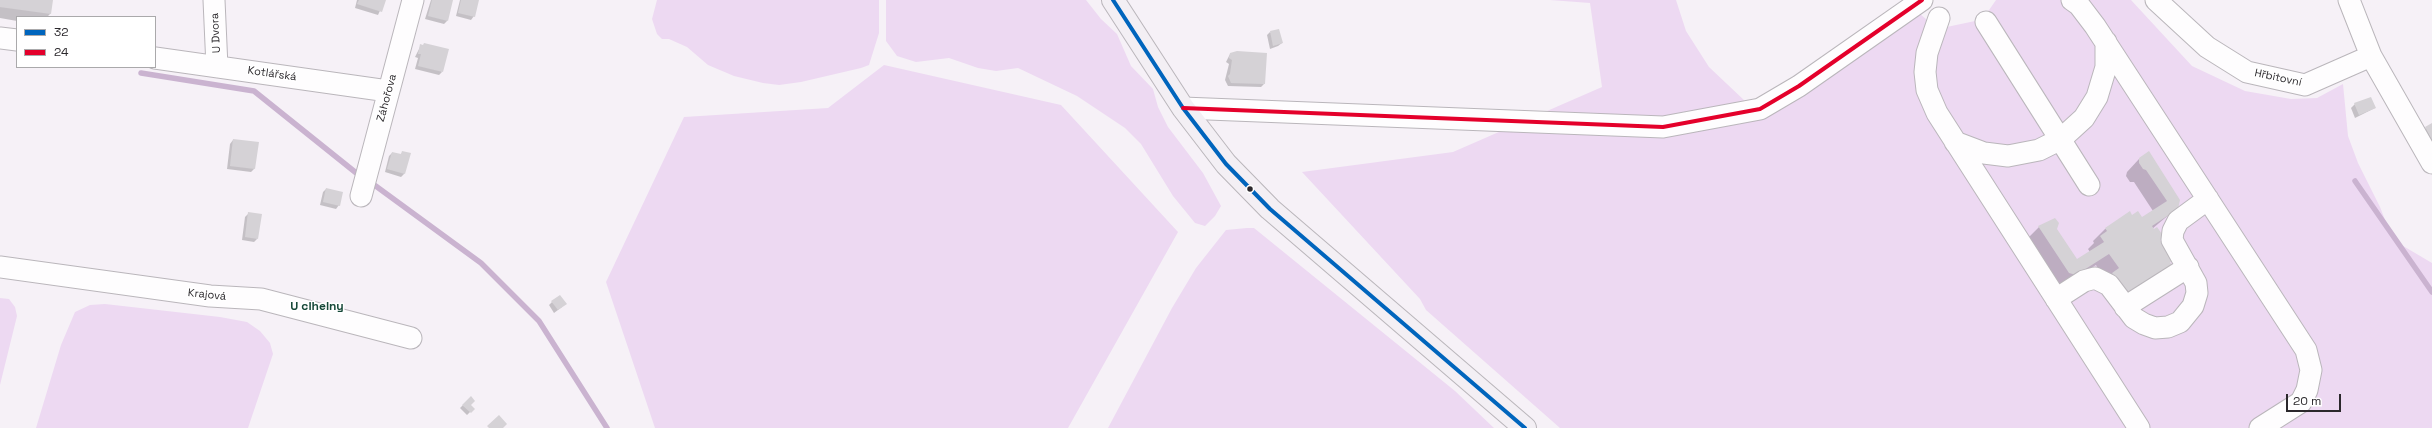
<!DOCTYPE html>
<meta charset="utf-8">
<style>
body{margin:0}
#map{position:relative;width:2432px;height:428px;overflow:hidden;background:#f6f1f7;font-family:"Space Grotesk",sans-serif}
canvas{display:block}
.legend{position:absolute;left:16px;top:16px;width:140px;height:52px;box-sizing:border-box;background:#fff;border:1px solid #aaa9ab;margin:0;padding:5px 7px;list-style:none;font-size:12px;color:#2b282c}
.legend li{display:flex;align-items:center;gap:8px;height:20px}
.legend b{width:20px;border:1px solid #aaa9ab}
.scale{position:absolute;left:2286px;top:394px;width:55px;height:18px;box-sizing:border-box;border:2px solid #2b282c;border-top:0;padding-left:5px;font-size:12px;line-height:14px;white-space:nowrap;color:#2b282c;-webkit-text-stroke:3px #fff;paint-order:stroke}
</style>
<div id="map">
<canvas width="2432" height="428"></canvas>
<ul class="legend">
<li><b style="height:5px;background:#0065bd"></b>32</li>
<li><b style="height:5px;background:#e4002b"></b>24</li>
</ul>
<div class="scale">20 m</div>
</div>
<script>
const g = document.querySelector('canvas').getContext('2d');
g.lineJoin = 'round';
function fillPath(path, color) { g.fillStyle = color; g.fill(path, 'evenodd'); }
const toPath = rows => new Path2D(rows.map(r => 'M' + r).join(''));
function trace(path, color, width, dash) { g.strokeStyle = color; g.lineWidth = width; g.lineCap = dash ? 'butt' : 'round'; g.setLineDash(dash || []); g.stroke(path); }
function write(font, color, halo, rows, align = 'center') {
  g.font = font + ' "Space Grotesk",sans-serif'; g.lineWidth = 3; g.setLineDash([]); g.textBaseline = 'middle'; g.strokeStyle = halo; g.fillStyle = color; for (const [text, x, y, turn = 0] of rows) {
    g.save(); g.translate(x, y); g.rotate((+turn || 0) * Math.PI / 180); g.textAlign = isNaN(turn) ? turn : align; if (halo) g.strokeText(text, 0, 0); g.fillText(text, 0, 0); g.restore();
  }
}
fillPath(toPath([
 [657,0,879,0,879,33,869,65,861,68,801,82,779,85,763,83,734,76,708,65,687,47,669,39,662,39,657,34,652,19],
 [886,0,1086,0,1101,19,1117,34,1131,66,1153,89,1158,107,1168,127,1203,173,1221,206,1215,216,1205,226,1195,223,1173,196,1141,144,1125,128,1077,96,1018,68,996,71,978,68,949,58,916,62,897,56,886,41],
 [1550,0,1676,0,1686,31,1709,67,1763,118,1920,14,1933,25,1942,28,1975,21,1987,13,1996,0,2131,0,2192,66,2245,91,2291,99,2317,98,2343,84,2348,136,2358,163,2380,207,2393,240,2432,263,2432,428,1560,428,1426,310,1420,299,1302,172,1453,152,1602,87,1590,3],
 [884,65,1061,105,1178,232,1068,428,655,428,606,282,684,117,828,108],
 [1247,228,1254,228,1455,391,1494,428,1108,428,1172,308,1196,268,1226,230],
 [0,298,9,299,15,307,17,316,0,385],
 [105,304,220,317,247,322,260,331,270,343,273,354,248,428,36,428,61,345,75,312,90,305]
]), '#edd9f2');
fillPath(toPath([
 [0,0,52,0,50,14,47,17,17,17,17,21,0,18],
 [357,0,385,0,378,15,355,8],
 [431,0,452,0,447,21,444,24,425,19],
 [460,0,478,0,474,16,471,20,456,16],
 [1270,32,1282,43,1278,46,1270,49,1267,35],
 [421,45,442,72,439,75,415,69,418,58,415,57],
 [1230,54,1264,84,1261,87,1228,86,1225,80,1229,64,1226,62],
 [2355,104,2375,108,2355,118,2351,108],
 [2432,124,2432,146,2422,131],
 [233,140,258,143,254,169,251,172,227,169,230,144],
 [403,152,404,174,401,177,385,172,389,156,392,153,400,155],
 [2139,159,2177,208,2152,229,2172,260,2119,308,2096,265,2063,287,2056,286,2026,240,2039,227,2056,229,2077,261,2090,252,2088,249,2094,243,2093,241,2105,229,2132,216,2141,219,2153,211,2134,182,2130,182,2126,176,2127,172],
 [326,189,339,205,336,209,320,205,323,192],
 [249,213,257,239,254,242,242,240,245,217],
 [552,302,562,307,554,313,549,305],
 [471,397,469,405,473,409,467,415,460,408]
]), '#0003');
trace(toPath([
 [141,73,254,91,360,176],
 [2355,181,2432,292],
 [373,184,481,263,539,321,607,428]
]), '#cab3d0', 5.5);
fillPath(toPath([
 [0,0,53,0,51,14,0,7],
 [359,0,386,0,382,12,357,4],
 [432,0,453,0,448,21,428,16],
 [461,0,479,0,475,17,458,13],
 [1279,29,1283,43,1273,46,1270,31],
 [424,43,449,49,443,72,418,66,421,54,418,54,420,44,423,45],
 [1237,51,1267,53,1265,84,1231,83,1228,76,1230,74,1232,60,1229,58,1230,53],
 [2371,97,2376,108,2359,115,2354,103],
 [2432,123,2432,140,2425,127],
 [233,139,259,142,255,169,230,166],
 [402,151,411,153,405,174,387,169,392,152,401,154],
 [2149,151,2180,200,2178,209,2152,226,2154,229,2157,227,2164,237,2160,240,2174,260,2170,262,2174,269,2132,297,2127,290,2124,292,2112,273,2119,268,2109,254,2076,275,2069,273,2038,226,2055,218,2059,223,2057,229,2077,259,2104,242,2100,236,2107,231,2105,228,2130,211,2132,215,2138,211,2142,217,2167,201,2146,170,2143,169,2139,163,2139,158],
 [326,188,343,192,340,206,323,202],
 [248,212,262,214,258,239,245,237],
 [560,295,567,304,558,310,551,301],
 [471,396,475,401,471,405,475,409,471,413,462,405],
 [499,415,507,424,503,428,489,428,487,426]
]), '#d5d2d6');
const street = toPath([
 [214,0,217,67],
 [2072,0,2079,5,2095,26,2306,350,2311,370,2307,390,2301,402,2260,428],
 [2156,0,2207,47,2247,72,2305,85,2371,56],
 [2349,0,2371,56,2432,163],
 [1939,18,1927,53,1925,72,1927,90,1937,113,2139,428],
 [1986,22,2089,185],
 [0,38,17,40],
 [155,58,388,91],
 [1183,108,1663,127,1760,109,1799,86,1922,0],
 [1955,142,1984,153,2008,156,2039,150,2061,139,2084,118,2097,97,2106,67,2106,42],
 [361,196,413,0],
 [0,267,210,296,261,299,411,338],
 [2056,299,2084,281,2095,278,2109,285,2134,318,2144,324,2155,328,2168,327,2180,322,2193,306,2197,293,2196,283,2172,240,2173,231,2178,221,2208,199],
 [2125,307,2188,267]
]);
const secondary = toPath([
 [1113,0,1183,108,1226,164,1270,209,1525,428]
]);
trace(street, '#bab6bb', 23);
trace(secondary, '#bab6bb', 24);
trace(street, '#fefdfe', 21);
trace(secondary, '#f3eff4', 22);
trace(toPath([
 [1113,0,1183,108,1226,164,1270,209,1525,428]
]), '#0065bd', 4);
trace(toPath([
 [1183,108,1663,127,1760,109,1799,86,1922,0]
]), '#e4002b', 4);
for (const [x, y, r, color] of [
 [1250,189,3.5,"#2b282c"]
]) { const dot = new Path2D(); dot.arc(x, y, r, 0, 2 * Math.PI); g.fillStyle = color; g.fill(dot); trace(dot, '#fff', 1.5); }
write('11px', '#2b282c', '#fff', [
 ["U Dvora",216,33,-93],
 ["Kotlářská",272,74,8],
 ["Hřbitovní",2278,78,12],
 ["Záhořova",387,98,-75],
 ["Krajová",207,295,6]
]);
write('bold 12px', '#174939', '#fff', [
 ["U cihelny",317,307]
]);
</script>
